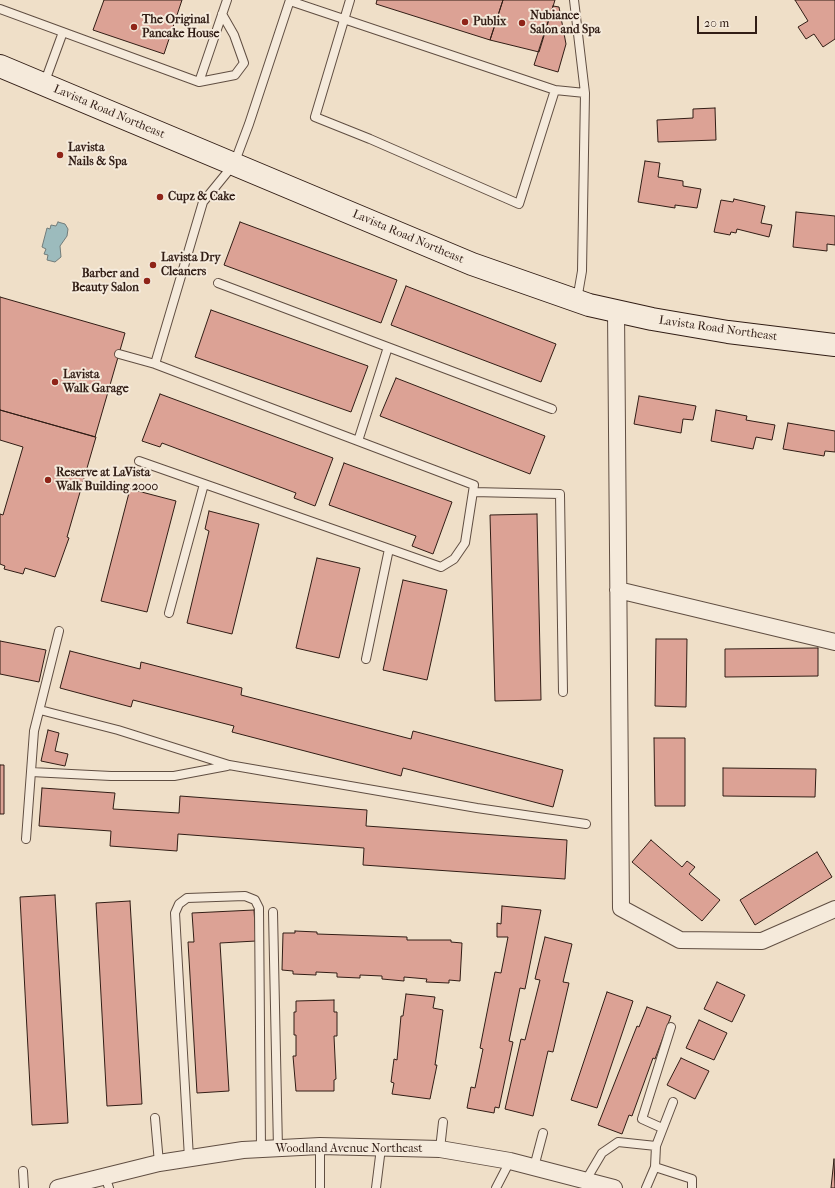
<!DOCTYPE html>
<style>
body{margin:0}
#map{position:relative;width:835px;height:1188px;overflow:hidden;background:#efdfc8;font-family:"IM FELL French Canon",serif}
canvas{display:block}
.scale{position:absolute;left:697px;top:16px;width:60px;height:18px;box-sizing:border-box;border:2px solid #311d15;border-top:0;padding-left:5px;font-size:12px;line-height:14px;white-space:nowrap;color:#311d15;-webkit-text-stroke:3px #f5eadb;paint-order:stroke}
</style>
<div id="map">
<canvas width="835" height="1188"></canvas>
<div class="scale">20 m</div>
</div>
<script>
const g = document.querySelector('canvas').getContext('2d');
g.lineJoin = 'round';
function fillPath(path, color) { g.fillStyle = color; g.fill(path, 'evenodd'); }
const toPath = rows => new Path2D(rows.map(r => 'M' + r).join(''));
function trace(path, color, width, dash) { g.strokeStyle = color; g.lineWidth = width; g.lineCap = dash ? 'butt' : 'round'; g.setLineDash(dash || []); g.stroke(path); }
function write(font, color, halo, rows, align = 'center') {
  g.font = font + ' "IM FELL French Canon",serif'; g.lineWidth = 4; g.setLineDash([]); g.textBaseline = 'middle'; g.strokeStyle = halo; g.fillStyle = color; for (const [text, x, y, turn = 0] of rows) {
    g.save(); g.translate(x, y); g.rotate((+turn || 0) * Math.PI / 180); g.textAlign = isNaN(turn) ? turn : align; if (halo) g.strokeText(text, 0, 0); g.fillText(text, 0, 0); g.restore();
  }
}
const water = toPath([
 [58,222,65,224,68,229,67,236,60,246,61,257,55,262,47,260,48,255,44,254,46,249,42,247,47,228,50,229,51,225,56,226,58,222]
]);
fillPath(water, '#9cbbbd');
trace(water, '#717c7a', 1);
const building = toPath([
 [104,0,182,0,164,54,93,30,104,0],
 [377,0,503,0,490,40,376,4,377,0],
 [503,0,555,0,539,52,490,40,503,0],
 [795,0,835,0,835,39,823,47,814,34,806,39,798,27,808,21,795,0],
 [553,6,559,7,566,44,558,72,534,65,553,6],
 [715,108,716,140,658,142,657,120,693,118,693,109,715,108],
 [645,161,660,163,658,177,683,181,683,186,701,189,697,208,675,205,675,208,638,202,645,161],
 [734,199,765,206,761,223,772,225,769,237,737,229,736,233,731,232,730,235,714,232,721,200,733,202,734,199],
 [796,212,835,216,835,245,827,244,827,251,793,247,796,212],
 [240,222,397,280,381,323,224,265,240,222],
 [406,286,556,344,541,382,391,325,406,286],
 [0,297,125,333,95,437,0,410,0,297],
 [211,310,368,366,351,412,195,357,211,310],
 [396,378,545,436,530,474,380,416,396,378],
 [160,394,333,458,315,506,294,498,296,493,162,443,160,447,142,441,160,394],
 [639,396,696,406,693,420,683,419,681,433,634,424,639,396],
 [0,410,96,437,67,537,69,538,55,577,25,568,23,574,4,569,5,566,0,564,0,514,3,515,23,447,0,440,0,410],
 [716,410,747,416,746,420,775,425,772,440,756,437,753,449,711,441,716,410],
 [788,423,835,431,835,452,825,451,824,456,783,449,788,423],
 [344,463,452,502,433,554,412,546,416,536,329,505,344,463],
 [130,489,176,501,147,612,101,601,130,489],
 [209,511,259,524,232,634,187,623,209,531,205,529,209,511],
 [537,514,541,700,495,701,490,515,537,514],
 [317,558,360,568,339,658,296,648,317,558],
 [403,580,447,590,427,680,383,670,403,580],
 [656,639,687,639,686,707,655,706,656,639],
 [0,641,46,650,39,682,0,674,0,641],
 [818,648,818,676,725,677,725,649,818,648],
 [70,651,140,669,141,662,242,688,241,695,411,739,413,731,563,770,553,807,403,768,401,776,232,732,234,726,133,700,131,707,60,688,70,651],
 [48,730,59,733,55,751,68,754,65,766,41,761,48,730],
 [654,738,685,738,685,806,655,806,654,738],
 [0,765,4,765,4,814,0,814,0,765],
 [723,768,816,769,815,797,723,796,723,768],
 [42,788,115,793,113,809,179,813,180,796,367,810,366,826,567,840,565,879,363,865,364,848,178,834,177,851,110,846,111,831,39,826,42,788],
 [651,840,682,867,687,861,695,867,689,874,720,900,702,921,632,862,651,840],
 [817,852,832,877,755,925,740,900,817,852],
 [55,895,68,1123,32,1125,20,897,55,895],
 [130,901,142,1104,107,1106,96,903,130,901],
 [502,906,541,910,525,989,520,988,509,1041,513,1042,499,1108,495,1107,494,1113,467,1108,471,1087,475,1088,483,1049,480,1048,495,972,501,973,508,937,497,937,497,923,501,924,502,906],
 [254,910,256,941,220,943,229,1091,197,1093,188,942,194,942,192,913,254,910],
 [295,931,317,932,317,934,407,937,407,940,451,940,451,942,462,943,460,981,449,980,449,983,426,982,427,979,404,977,404,981,382,979,382,976,360,975,360,978,337,977,337,973,316,972,316,975,293,974,293,971,282,970,283,933,295,933,295,931],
 [545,937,572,944,563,982,569,983,553,1052,548,1051,533,1116,505,1109,521,1039,525,1040,540,980,535,979,545,937],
 [717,982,745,995,732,1022,704,1009,717,982],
 [607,992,633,1001,597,1108,571,1100,607,992],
 [406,994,435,997,433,1008,443,1010,435,1065,437,1065,430,1099,392,1094,394,1083,391,1082,394,1059,397,1060,401,1016,403,1016,406,994],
 [334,1000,334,1012,337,1012,337,1036,334,1036,336,1079,334,1080,334,1091,296,1091,293,1056,296,1056,296,1035,294,1035,294,1012,296,1012,296,1001,334,1000],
 [647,1007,671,1016,655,1059,653,1058,632,1116,629,1115,622,1134,598,1125,637,1026,639,1027,647,1007],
 [699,1020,727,1033,714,1060,686,1048,699,1020],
 [681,1058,709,1071,695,1099,667,1085,681,1058],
 [834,1159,835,1188,831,1188,834,1159]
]);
fillPath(building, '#dca295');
trace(building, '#311d15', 1);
const lane = toPath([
 [350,0,315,117,370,139,519,204,555,90],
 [574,0,585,93],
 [290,1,555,90,585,93,582,271,577,300],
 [0,9,199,82,235,75,244,63,234,35,222,14],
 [199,82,227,0],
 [44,84,63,32],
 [218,283,552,409],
 [119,354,155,364],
 [358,441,388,347],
 [139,461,441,567,454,559,465,543,474,485,155,364,203,202,234,164,249,124,290,0],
 [473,492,560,494,563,692],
 [169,613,204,484],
 [366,659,389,549],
 [40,710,118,730,229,765,477,808,586,824],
 [31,772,111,776,174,776,227,766],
 [26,839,34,731,59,631],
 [273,912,278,1149],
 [155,1118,159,1163],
 [662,1128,642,1119,671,1027],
 [440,1149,443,1122],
 [189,1158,175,913,179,904,187,898,245,896,255,900,259,908,261,1149],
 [534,1167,543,1133],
 [655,1167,656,1146,673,1102],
 [23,1171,24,1188],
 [105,1176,109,1188],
 [586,1180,602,1153,618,1142,656,1146],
 [320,1188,320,1146],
 [376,1188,381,1148],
 [496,1188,510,1161],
 [646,1188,655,1167,692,1179,692,1188]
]);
const street = toPath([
 [616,311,621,908,680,940,762,941,835,909],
 [618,590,835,642],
 [58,1188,159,1163,243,1150,320,1146,440,1149,510,1161,614,1188]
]);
const secondary = toPath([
 [0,66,472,264,589,305,652,319,728,332,835,345]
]);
trace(lane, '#604e42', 10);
trace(street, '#604e42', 18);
trace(secondary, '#311d15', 24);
trace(lane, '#f5eadb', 8);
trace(street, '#f5eadb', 16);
trace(secondary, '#f5eadb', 22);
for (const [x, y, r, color] of [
 [465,22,4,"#8f2418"],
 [522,23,4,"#8f2418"],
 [134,27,4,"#8f2418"],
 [60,155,4,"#8f2418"],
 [160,197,4,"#8f2418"],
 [153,265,4,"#8f2418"],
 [147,281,4,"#8f2418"],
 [55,382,4,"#8f2418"],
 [48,480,4,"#8f2418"]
]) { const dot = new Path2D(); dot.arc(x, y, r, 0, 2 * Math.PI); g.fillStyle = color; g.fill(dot); trace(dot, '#f5eadb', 1.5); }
write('bold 12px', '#311d15', '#f5eadb', [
 ["Nubiance",530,16],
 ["Salon and Spa",530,30],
 ["The Original",142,20],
 ["Pancake House",142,34],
 ["Publix",473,22],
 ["Lavista",68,148],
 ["Nails & Spa",68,162],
 ["Cupz & Cake",168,197],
 ["Lavista Dry",161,258],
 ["Cleaners",161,272],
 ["Barber and",139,274,"right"],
 ["Beauty Salon",139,288,"right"],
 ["Lavista",63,375],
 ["Walk Garage",63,389],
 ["Reserve at LaVista",56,473],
 ["Walk Building 2000",56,487]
], 'left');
write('12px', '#311d15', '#f5eadb', [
 ["Lavista Road Northeast",109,112,23],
 ["Lavista Road Northeast",408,237,23],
 ["Lavista Road Northeast",718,329,8],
 ["Woodland Avenue Northeast",349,1149]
]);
</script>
